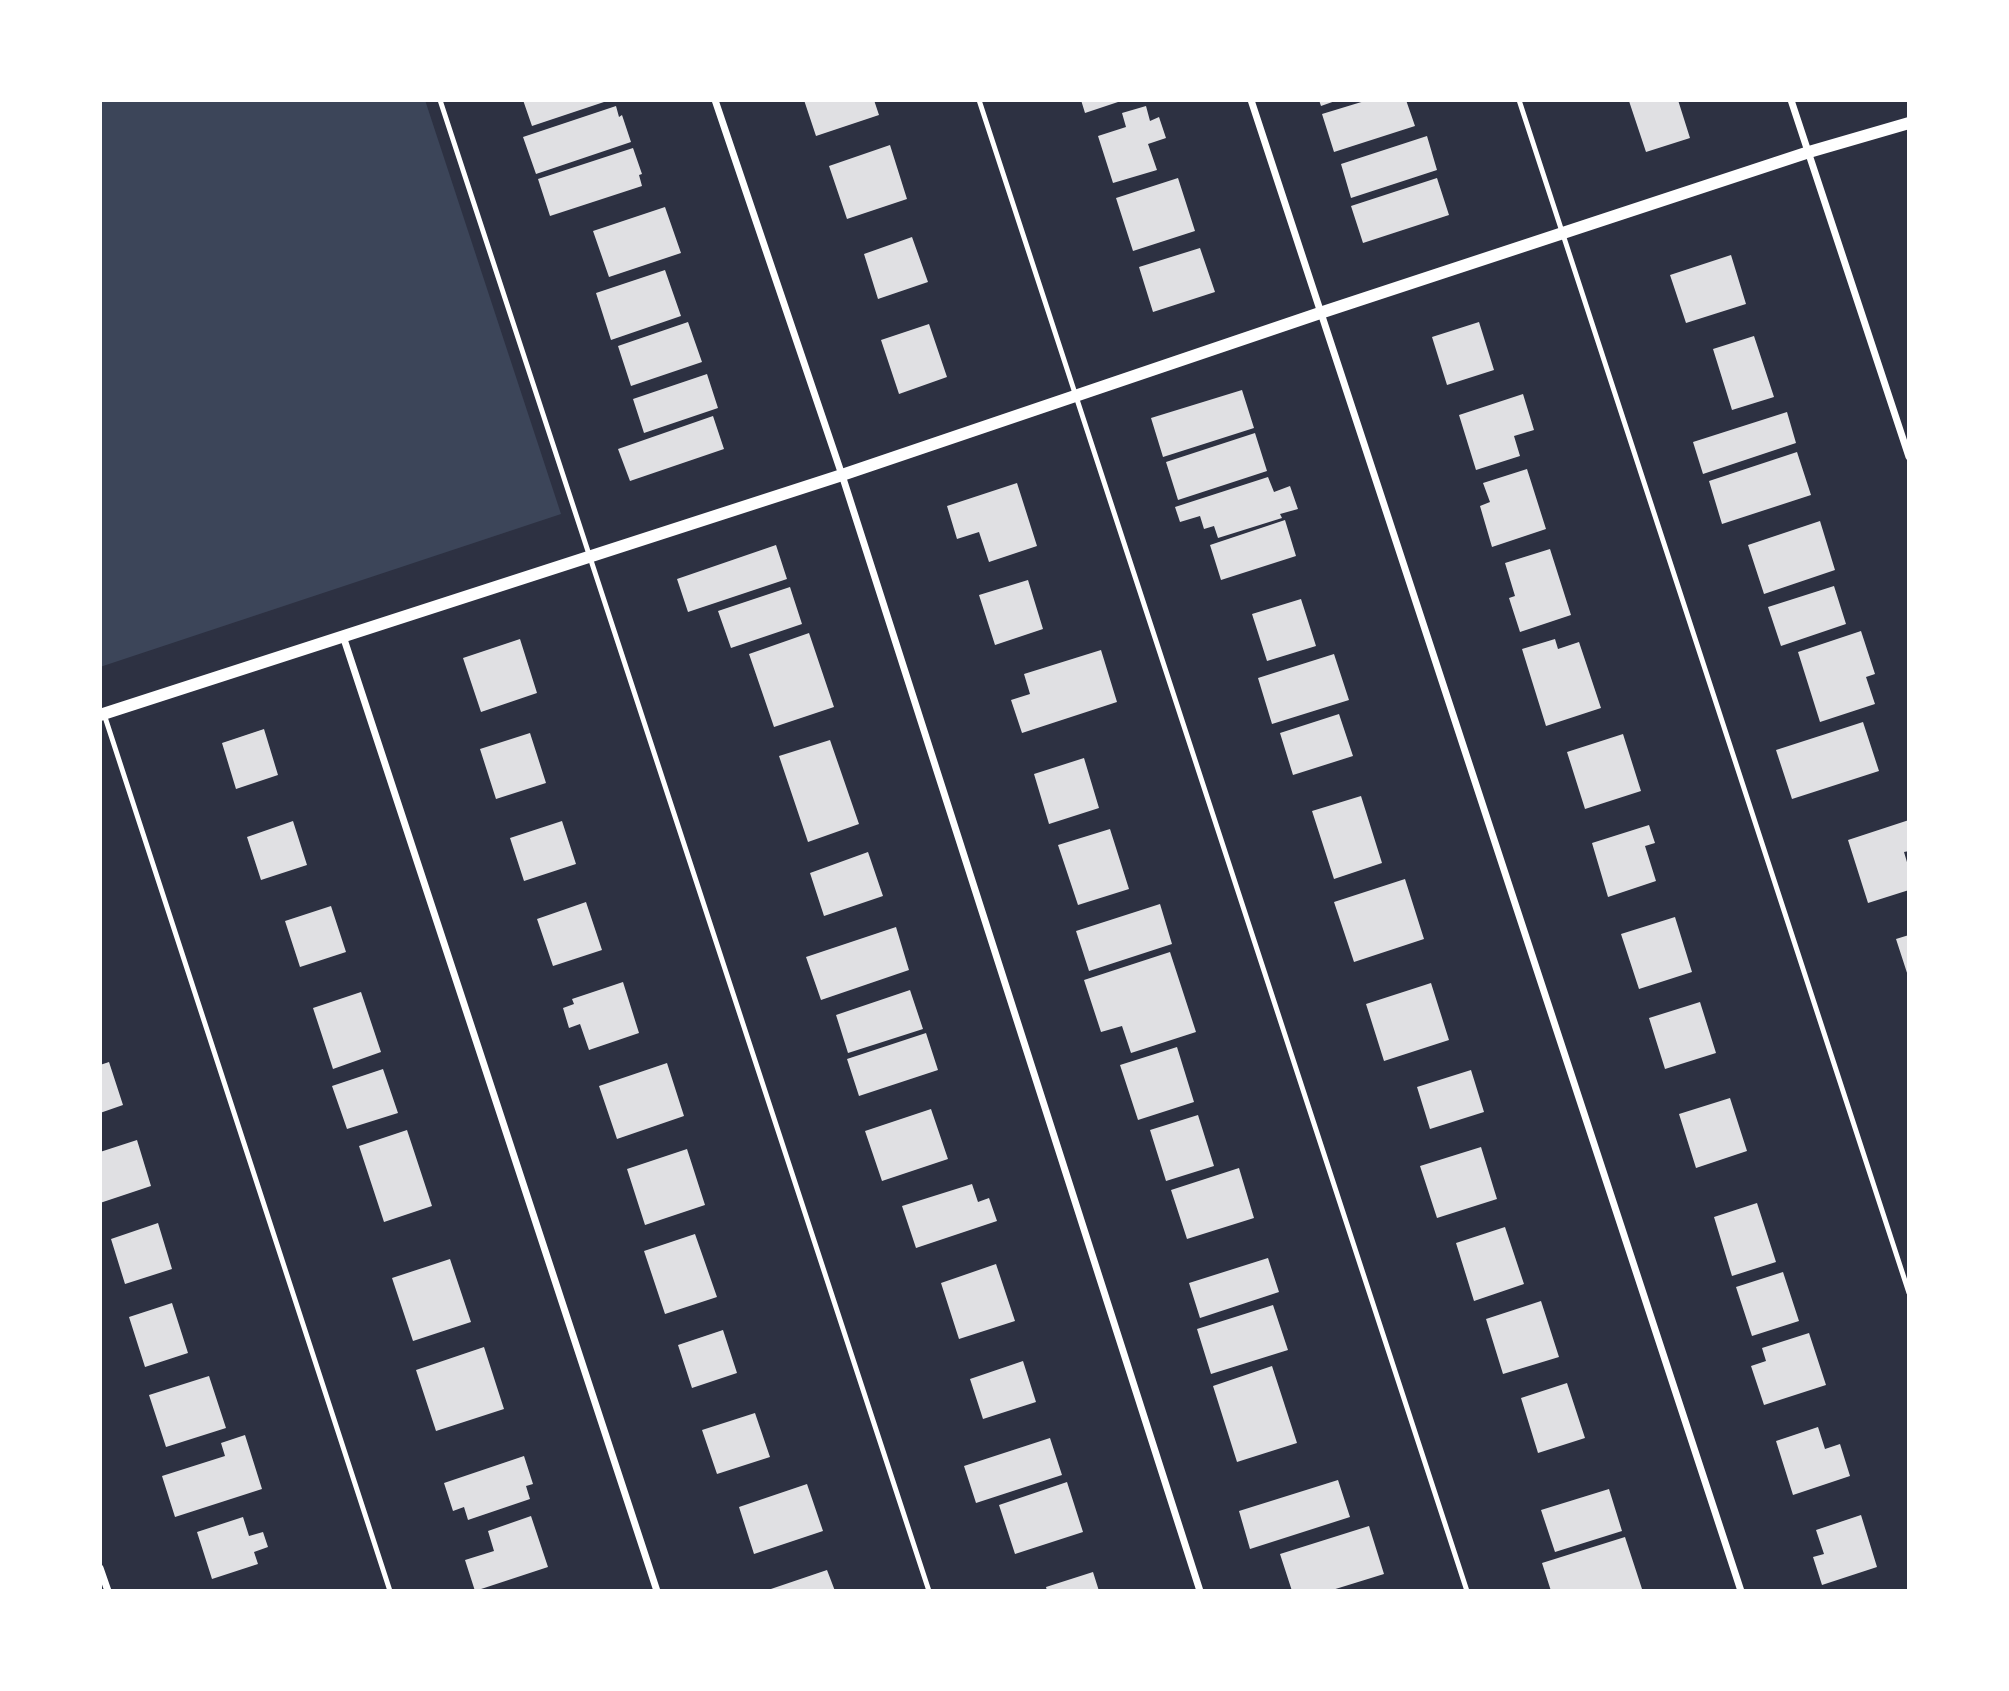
<!DOCTYPE html>
<style>
body{margin:0}
#map{position:relative;width:2009px;height:1691px;overflow:hidden;background:#2d3142;font-family:"IBM Plex Serif",serif}
canvas{display:block}
.frame{position:absolute;inset:0;border:102px solid #fff;pointer-events:none}
</style>
<div id="map">
<canvas width="2009" height="1691"></canvas>
<div class="frame"></div>
</div>
<script>
const g = document.querySelector('canvas').getContext('2d');
g.lineJoin = 'round';
function fillPath(path, color) { g.fillStyle = color; g.fill(path, 'evenodd'); }
const toPath = rows => new Path2D(rows.map(r => 'M' + r).join(''));
function trace(path, color, width, dash) { g.strokeStyle = color; g.lineWidth = width; g.lineCap = dash ? 'butt' : 'round'; g.setLineDash(dash || []); g.stroke(path); }
fillPath(toPath([
 [100,100,425,100,561,514,100,667]
]), '#3c4559');
fillPath(toPath([
 [523,100,610,100,532,126],
 [804,100,874,100,879,115,816,136],
 [1081,100,1124,100,1085,113],
 [1319,100,1338,100,1321,106],
 [1368,100,1406,100,1415,126,1334,152,1322,114],
 [1633,100,1678,100,1690,138,1646,152,1629,101],
 [616,106,619,117,622,115,631,142,536,174,523,137],
 [1146,106,1150,121,1159,117,1166,138,1148,144,1157,170,1113,183,1098,136,1126,127,1122,113],
 [1427,136,1437,170,1351,198,1341,164],
 [890,145,907,199,847,219,829,166],
 [633,148,642,174,639,175,642,186,550,216,538,179],
 [1178,178,1195,231,1133,251,1116,198],
 [1437,178,1449,215,1363,243,1351,206],
 [665,207,681,253,609,277,593,231],
 [912,237,928,282,878,299,864,254],
 [1200,248,1215,292,1153,312,1139,267],
 [1731,255,1746,304,1686,323,1670,275],
 [665,270,681,316,611,340,596,293],
 [688,322,702,362,631,386,618,346],
 [1479,322,1494,370,1447,385,1432,337],
 [929,324,947,377,899,394,881,340],
 [1754,336,1774,397,1732,410,1713,349],
 [707,374,718,408,644,433,633,399],
 [1242,390,1254,428,1163,457,1151,418],
 [1523,394,1534,430,1514,436,1520,456,1476,470,1459,415],
 [1787,412,1796,443,1703,474,1693,442],
 [713,416,724,449,630,481,618,449],
 [1255,433,1267,471,1178,500,1166,462],
 [1797,452,1811,495,1722,524,1709,481],
 [1527,469,1546,529,1492,547,1480,506,1490,502,1483,483],
 [1268,477,1274,492,1290,486,1298,509,1280,514,1282,518,1218,538,1214,526,1204,529,1200,516,1180,522,1175,507],
 [1017,483,1037,546,989,562,979,532,957,539,947,506],
 [1285,520,1296,556,1221,580,1210,545],
 [1820,521,1835,570,1764,594,1748,545],
 [776,545,787,579,688,612,677,579],
 [1550,549,1571,615,1520,632,1509,598,1515,596,1505,563],
 [1028,580,1043,629,995,645,979,595],
 [1834,586,1846,624,1781,646,1768,607],
 [790,587,802,624,731,648,718,611],
 [1301,599,1316,646,1267,661,1252,614],
 [1861,631,1875,674,1866,677,1875,704,1820,722,1798,652],
 [809,633,834,707,774,727,749,654],
 [520,639,537,693,481,712,463,658],
 [1555,639,1558,649,1579,642,1601,708,1546,726,1522,649],
 [1101,650,1117,702,1022,733,1011,700,1030,694,1024,674],
 [1334,654,1349,700,1272,724,1258,678],
 [1339,714,1353,756,1293,775,1280,733],
 [1863,722,1879,771,1792,799,1776,750],
 [264,729,278,775,236,789,222,743],
 [530,733,546,783,496,799,480,749],
 [1623,734,1641,791,1585,809,1567,752],
 [830,740,859,824,808,842,779,756],
 [1084,758,1099,808,1049,824,1034,774],
 [1361,796,1382,863,1334,879,1312,811],
 [1909,820,1909,851,1904,852,1909,869,1909,890,1868,903,1848,840],
 [293,821,307,865,261,880,247,837],
 [562,821,576,864,524,881,510,838],
 [1649,825,1655,843,1645,846,1656,881,1608,897,1592,843],
 [1110,829,1129,889,1078,905,1058,845],
 [868,852,883,896,824,916,810,873],
 [1405,879,1424,939,1354,962,1334,902],
 [586,902,602,950,553,966,537,919],
 [1160,904,1172,944,1089,971,1076,931],
 [331,906,346,952,300,967,285,921],
 [1675,917,1692,972,1639,989,1621,934],
 [896,927,909,970,821,1000,806,957],
 [1909,935,1909,979,1896,939],
 [1170,952,1196,1032,1131,1053,1122,1026,1101,1032,1084,980],
 [623,982,639,1033,589,1050,580,1024,569,1028,563,1008,574,1004,572,999],
 [1431,983,1449,1040,1384,1061,1366,1004],
 [910,990,923,1029,848,1053,836,1015],
 [361,992,381,1052,333,1069,313,1008],
 [1700,1002,1716,1053,1665,1069,1649,1018],
 [926,1033,938,1070,859,1096,847,1059],
 [1177,1047,1194,1102,1138,1120,1120,1065],
 [109,1062,123,1105,100,1113,100,1065],
 [667,1063,684,1116,617,1139,599,1086],
 [383,1069,398,1113,347,1129,332,1086],
 [1471,1070,1484,1112,1430,1129,1417,1087],
 [1730,1098,1747,1151,1696,1168,1679,1114],
 [931,1109,948,1159,882,1181,865,1131],
 [1198,1115,1214,1166,1166,1181,1150,1130],
 [407,1130,432,1206,384,1222,359,1146],
 [137,1140,151,1186,100,1203,100,1152],
 [1481,1147,1497,1199,1437,1218,1420,1166],
 [687,1149,705,1205,645,1225,627,1169],
 [1239,1168,1254,1218,1187,1239,1171,1190],
 [972,1184,978,1202,989,1198,997,1221,916,1248,902,1206],
 [1757,1203,1776,1262,1732,1276,1714,1217],
 [158,1223,172,1269,125,1284,111,1239],
 [1505,1227,1524,1284,1474,1301,1456,1243],
 [695,1234,717,1297,665,1314,644,1251],
 [1268,1258,1279,1292,1200,1318,1189,1283],
 [450,1259,471,1322,413,1341,392,1278],
 [996,1264,1015,1321,959,1339,941,1283],
 [1783,1272,1799,1321,1752,1336,1736,1287],
 [1541,1301,1559,1357,1503,1374,1486,1319],
 [172,1303,188,1353,145,1367,129,1317],
 [1273,1305,1288,1350,1211,1374,1197,1329],
 [723,1330,737,1373,692,1388,678,1345],
 [1809,1333,1826,1385,1764,1405,1751,1366,1766,1361,1762,1348],
 [484,1347,504,1409,436,1431,416,1370],
 [1023,1361,1036,1402,983,1419,970,1379],
 [1272,1366,1297,1443,1237,1462,1213,1386],
 [209,1376,226,1428,166,1447,149,1395],
 [1567,1383,1585,1438,1538,1453,1521,1398],
 [755,1413,770,1457,717,1474,702,1430],
 [1818,1427,1825,1449,1840,1444,1850,1476,1793,1495,1776,1441],
 [245,1435,262,1489,175,1517,162,1476,225,1456,221,1443],
 [1050,1438,1062,1475,976,1503,964,1466],
 [524,1456,533,1484,526,1486,530,1499,468,1520,464,1507,453,1511,444,1483],
 [1338,1480,1350,1517,1250,1549,1239,1511],
 [1067,1482,1083,1532,1015,1554,999,1505],
 [807,1484,823,1531,754,1554,739,1507],
 [1609,1489,1622,1531,1555,1552,1541,1510],
 [1861,1515,1877,1567,1822,1585,1813,1557,1824,1554,1816,1530],
 [531,1516,548,1567,475,1591,465,1560,494,1551,488,1531],
 [243,1517,249,1536,263,1532,268,1547,254,1552,258,1564,212,1579,197,1532],
 [1369,1526,1384,1574,1329,1591,1292,1591,1280,1554],
 [1625,1537,1642,1589,1635,1591,1551,1591,1542,1563],
 [827,1570,835,1591,765,1591],
 [1093,1572,1099,1591,1047,1591,1046,1587]
]), '#e0e0e3');
trace(toPath([
 [440,100,929,1591],
 [979,100,1467,1591],
 [1519,100,1909,1293],
 [104,714,390,1591]
]), '#fff', 5);
trace(toPath([
 [715,100,842,475,1200,1591],
 [1251,100,1741,1591],
 [1791,100,1909,457],
 [343,636,657,1591],
 [100,1568,108,1591]
]), '#fff', 7);
trace(toPath([
 [100,715,842,475,1320,313,1809,152,1909,123]
]), '#fff', 12);
</script>
